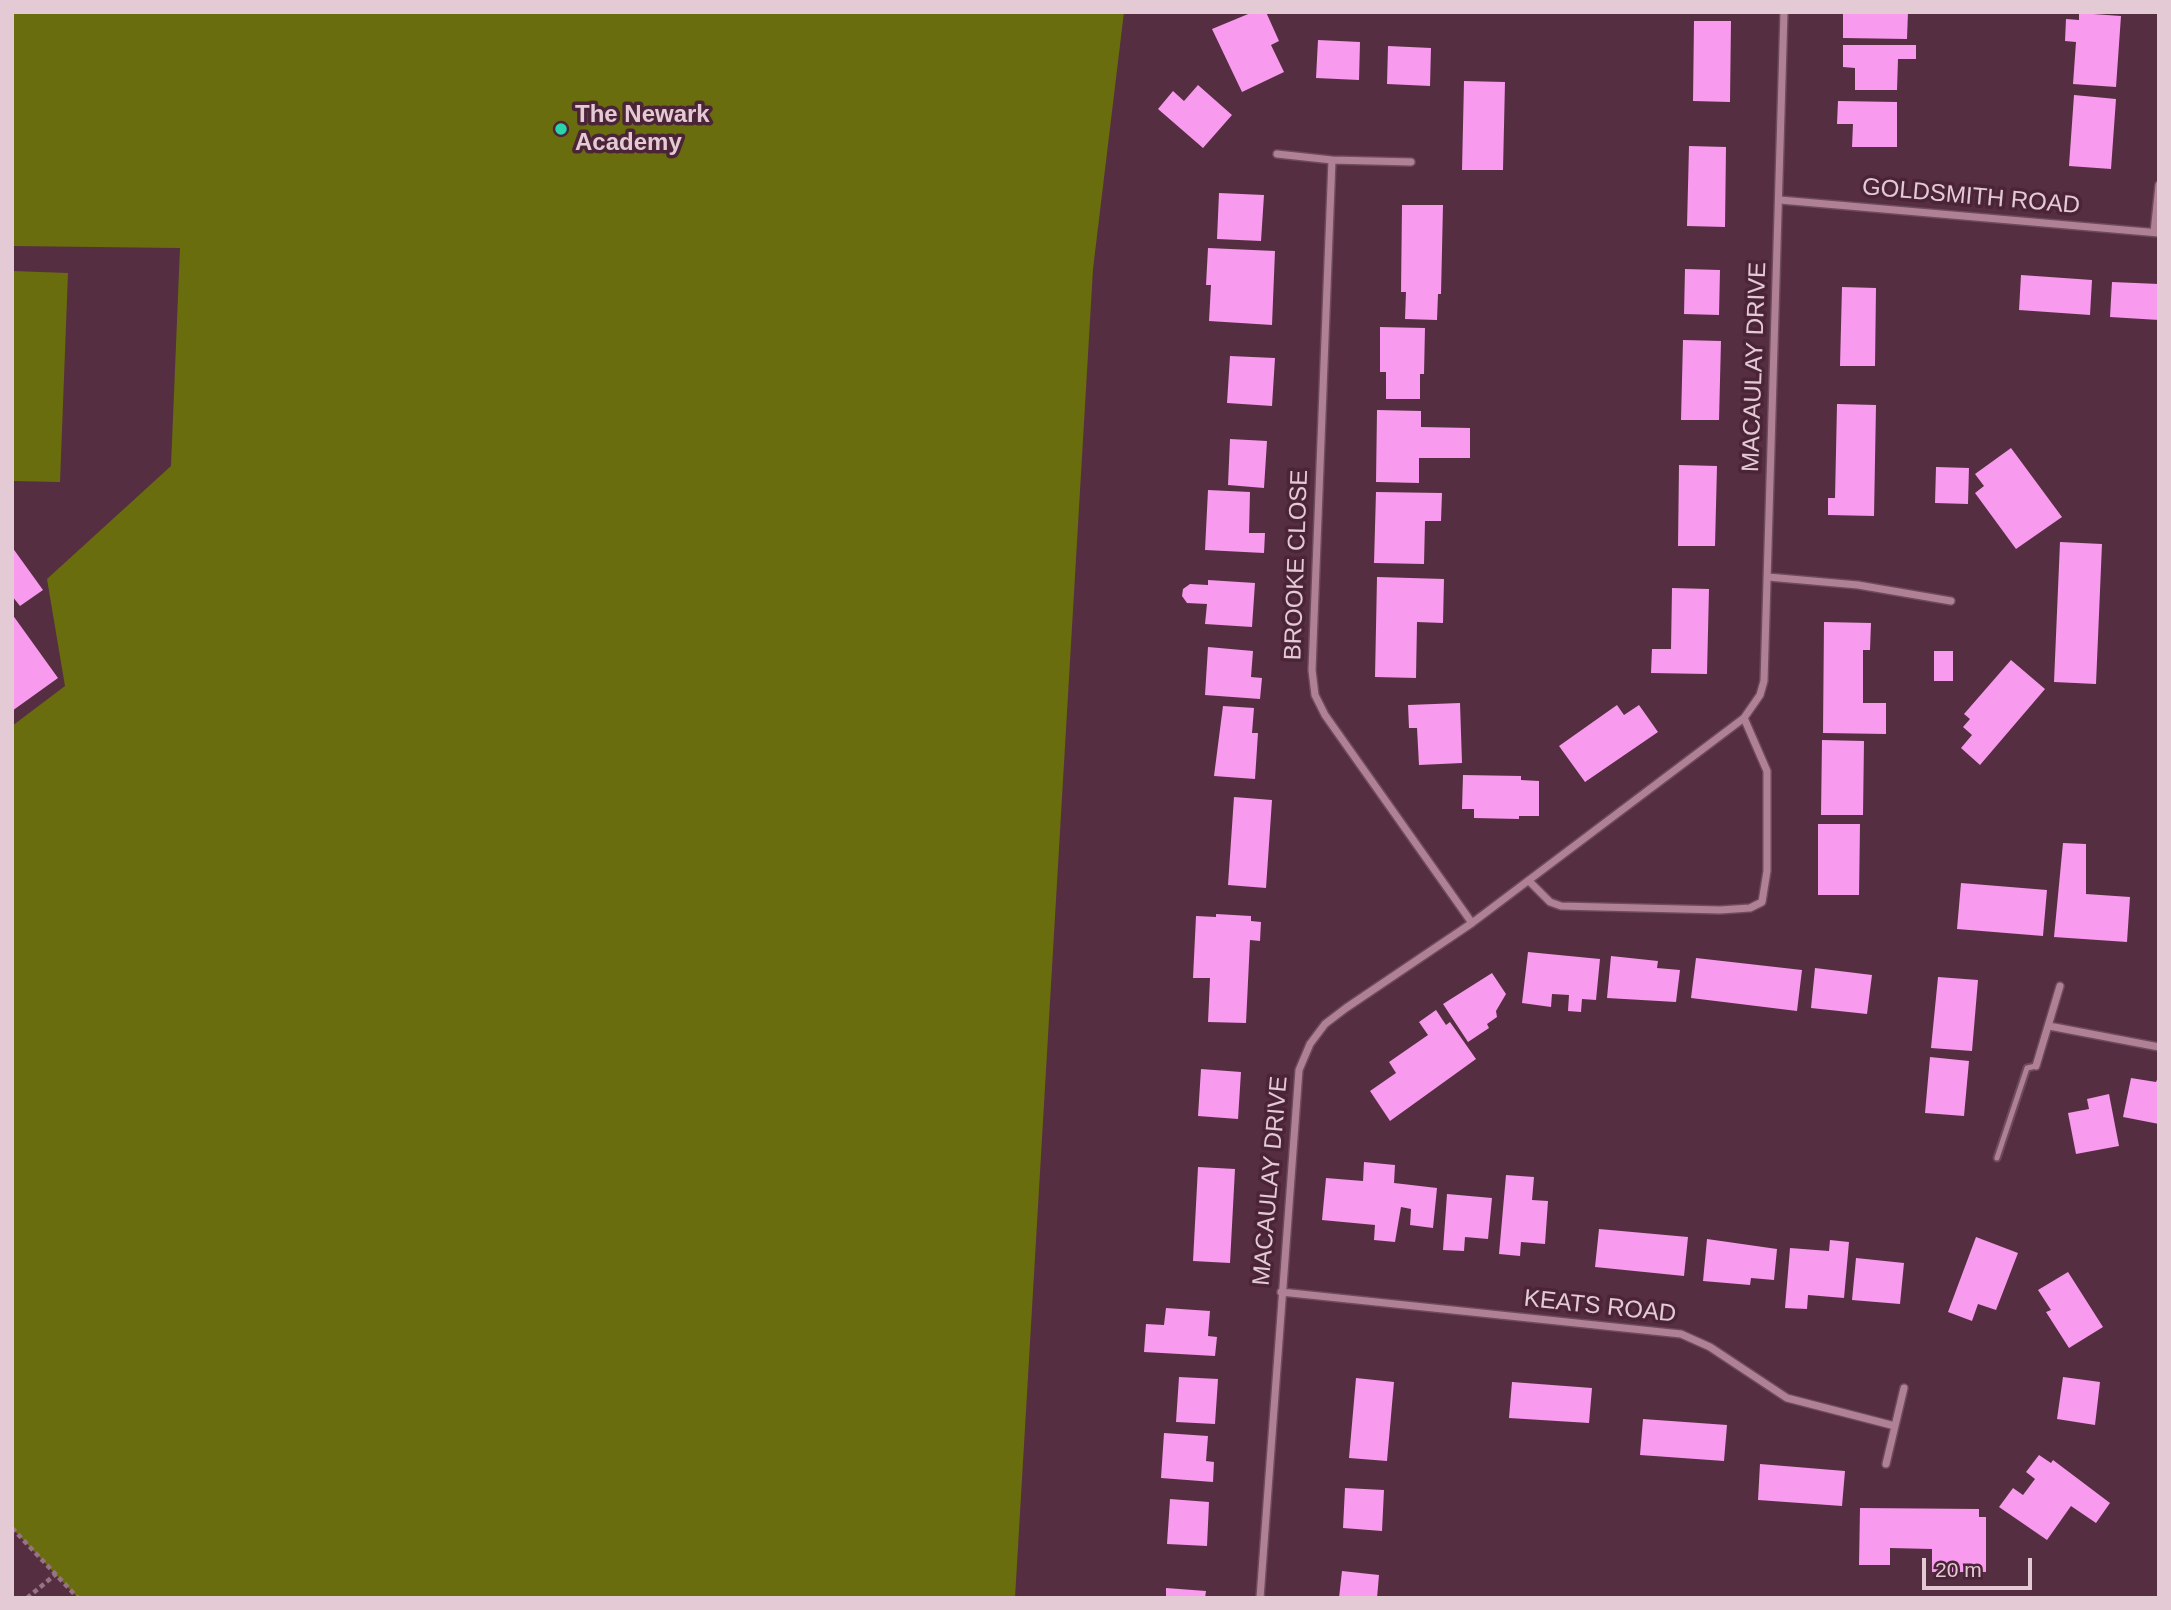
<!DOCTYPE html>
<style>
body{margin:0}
#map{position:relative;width:2171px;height:1610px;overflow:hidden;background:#562e41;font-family:Helvetica,sans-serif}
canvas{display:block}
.frame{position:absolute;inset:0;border:14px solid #e3cad4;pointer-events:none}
.scale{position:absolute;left:1922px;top:1558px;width:110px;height:32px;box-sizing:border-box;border:4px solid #e3cad4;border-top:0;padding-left:9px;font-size:21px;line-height:24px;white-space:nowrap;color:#e3cad4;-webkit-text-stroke:5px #4b2437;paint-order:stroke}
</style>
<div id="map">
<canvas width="2171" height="1610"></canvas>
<div class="frame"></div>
<div class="scale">20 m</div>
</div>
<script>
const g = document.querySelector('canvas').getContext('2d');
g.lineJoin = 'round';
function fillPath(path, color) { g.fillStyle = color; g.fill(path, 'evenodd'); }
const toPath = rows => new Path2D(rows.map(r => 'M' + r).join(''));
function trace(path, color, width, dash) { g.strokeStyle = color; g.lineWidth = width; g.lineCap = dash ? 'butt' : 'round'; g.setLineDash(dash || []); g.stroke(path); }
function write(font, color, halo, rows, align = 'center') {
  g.font = font + ' Helvetica,sans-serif'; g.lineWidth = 7; g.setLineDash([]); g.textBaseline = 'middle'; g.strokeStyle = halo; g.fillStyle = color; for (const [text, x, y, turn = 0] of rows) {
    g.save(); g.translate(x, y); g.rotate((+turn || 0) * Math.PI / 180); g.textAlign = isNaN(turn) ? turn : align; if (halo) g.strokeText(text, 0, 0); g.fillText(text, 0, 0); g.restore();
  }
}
fillPath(toPath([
 [12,12,1124,12,1093,269,1015,1598,78,1598,12,1528,12,726,65,686,47,579,171,466,180,248,12,246],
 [12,271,68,273,60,482,12,481]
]), '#6a6d0e');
fillPath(toPath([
 [1253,12,1266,12,1279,41,1271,45,1284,72,1242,92,1212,29],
 [1843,12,1908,12,1907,39,1843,38],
 [2079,13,2121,16,2116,87,2073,84,2076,42,2065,41,2066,19,2079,20],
 [1694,21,1731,21,1730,102,1693,101],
 [1318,40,1360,42,1359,80,1316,78],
 [1843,45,1916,45,1916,59,1898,59,1897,90,1855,90,1855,68,1843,67],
 [1388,46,1431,48,1430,86,1387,84],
 [1464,81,1505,82,1503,170,1462,170],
 [1198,85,1232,115,1203,148,1158,109,1173,91,1184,101],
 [2074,95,2116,99,2111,169,2069,166],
 [1838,101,1897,102,1897,147,1852,147,1853,124,1837,124],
 [1689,146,1726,147,1725,227,1687,226],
 [1219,193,1264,195,1261,241,1217,239],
 [1402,205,1443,205,1441,294,1438,294,1437,320,1405,319,1406,292,1401,292],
 [1208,248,1275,251,1272,325,1209,321,1211,285,1206,285],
 [1685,269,1720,270,1719,315,1684,314],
 [2021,275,2092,280,2090,315,2019,310],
 [2112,282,2159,284,2159,320,2110,317],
 [1842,287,1876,288,1875,366,1840,366],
 [1380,327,1425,328,1424,374,1420,374,1420,399,1386,399,1386,372,1380,372],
 [1683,340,1721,341,1719,420,1681,420],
 [1230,356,1275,358,1272,406,1227,403],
 [1837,404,1876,405,1874,516,1828,515,1828,498,1835,498],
 [1377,410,1421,411,1421,427,1470,428,1470,458,1419,458,1419,483,1376,482],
 [1230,439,1267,441,1264,488,1228,485],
 [2011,448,2062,517,2016,549,1975,493,1984,486,1975,474],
 [1679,465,1717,466,1715,546,1678,546],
 [1936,467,1969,468,1968,504,1935,503],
 [1208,490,1250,492,1249,533,1265,533,1264,553,1205,550],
 [1376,492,1442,493,1441,521,1425,521,1424,564,1374,563],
 [2060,542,2102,544,2096,684,2054,682],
 [12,547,43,590,20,606,12,596],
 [1377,577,1444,579,1443,623,1417,622,1416,678,1375,677],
 [1208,580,1255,583,1252,627,1205,624,1207,604,1187,603,1182,596,1183,589,1190,584,1208,585],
 [1672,588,1709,589,1707,674,1651,673,1652,649,1671,649],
 [12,614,58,678,12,711],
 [1824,622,1871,623,1870,650,1863,650,1863,703,1886,703,1886,734,1823,733],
 [1208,647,1253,651,1251,677,1262,678,1260,699,1205,695],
 [1934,651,1953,651,1953,681,1934,681],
 [2011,660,2045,689,1980,765,1961,748,1972,735,1963,727,1970,719,1964,714],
 [1460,703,1462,763,1419,765,1417,728,1409,728,1408,705],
 [1617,705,1624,715,1639,705,1658,732,1585,782,1559,746],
 [1223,706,1254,708,1252,733,1258,733,1255,779,1214,776],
 [1822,740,1864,741,1863,815,1821,815],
 [1463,775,1521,776,1521,780,1539,781,1539,816,1519,816,1519,819,1474,818,1474,809,1462,809],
 [1234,797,1272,800,1266,888,1228,885],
 [1818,824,1860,824,1859,895,1818,895],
 [2063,843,2086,844,2086,894,2130,897,2127,942,2054,937],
 [1961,883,2047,890,2043,936,1957,929],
 [1216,914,1251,916,1251,921,1261,922,1260,941,1250,940,1246,1023,1208,1022,1210,978,1193,978,1196,916,1216,917],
 [1528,952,1600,959,1596,1000,1582,999,1581,1012,1568,1011,1569,995,1552,994,1551,1007,1522,1003],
 [1611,956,1658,961,1657,968,1680,970,1676,1002,1607,998],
 [1696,958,1802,970,1797,1011,1691,998],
 [1815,968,1872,975,1867,1014,1811,1008],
 [1492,973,1506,994,1496,1011,1497,1017,1487,1024,1489,1028,1468,1042,1443,1004],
 [1938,977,1978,980,1972,1051,1931,1048],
 [1436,1010,1446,1025,1450,1022,1476,1059,1390,1121,1370,1091,1396,1073,1389,1062,1428,1035,1419,1022],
 [1930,1057,1969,1061,1964,1116,1925,1113],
 [1201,1069,1241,1072,1238,1119,1198,1116],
 [2159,1075,2159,1124,2123,1117,2131,1078,2156,1082],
 [2109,1094,2119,1146,2076,1154,2068,1113,2089,1109,2087,1099],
 [1364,1162,1395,1165,1394,1183,1437,1188,1433,1228,1410,1225,1411,1209,1401,1207,1395,1242,1374,1240,1375,1225,1322,1220,1326,1178,1363,1181],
 [1198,1167,1235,1169,1230,1263,1193,1261],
 [1506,1175,1534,1177,1532,1200,1548,1201,1545,1244,1521,1242,1520,1256,1499,1254],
 [1447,1194,1492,1198,1488,1239,1465,1237,1464,1251,1443,1250],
 [1599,1229,1688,1237,1684,1276,1595,1267],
 [1976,1237,2018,1253,1996,1310,1978,1304,1972,1321,1948,1312],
 [1707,1239,1777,1249,1774,1280,1751,1278,1750,1285,1703,1281],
 [1830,1240,1849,1242,1844,1298,1808,1295,1807,1309,1785,1308,1790,1248,1829,1251],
 [1856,1258,1904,1263,1900,1304,1852,1300],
 [2068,1272,2103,1327,2069,1348,2046,1312,2051,1310,2038,1290],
 [1166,1308,1210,1311,1208,1336,1217,1337,1215,1356,1144,1352,1146,1324,1164,1325],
 [1179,1377,1218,1379,1215,1424,1176,1422],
 [2063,1377,2100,1382,2095,1425,2057,1419],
 [1356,1378,1394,1382,1387,1461,1349,1458],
 [1512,1382,1592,1388,1589,1423,1509,1418],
 [1643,1419,1727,1425,1724,1461,1640,1455],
 [1164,1433,1208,1436,1206,1461,1214,1462,1213,1482,1161,1478],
 [2039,1455,2051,1463,2053,1460,2110,1503,2096,1523,2071,1506,2047,1540,1999,1507,2013,1488,2023,1495,2035,1479,2026,1472],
 [1760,1464,1845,1471,1842,1506,1758,1500],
 [1345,1488,1384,1490,1382,1531,1343,1528],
 [1170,1499,1209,1502,1207,1546,1167,1544],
 [1860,1508,1979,1509,1979,1517,1986,1517,1986,1572,1932,1572,1932,1549,1890,1548,1890,1565,1859,1565],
 [1342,1571,1379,1575,1377,1598,1339,1598],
 [1166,1588,1206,1591,1205,1598,1166,1598]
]), '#f89aed');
const lane = toPath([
 [1997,1158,2027,1068,2036,1066]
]);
const street = toPath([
 [1277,154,1332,160,1411,162],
 [1332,160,1312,670,1315,695,1325,715,1472,923],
 [1780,200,2159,233],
 [2154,232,2159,185],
 [1768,577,1858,585,1951,601],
 [1529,881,1550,902,1561,906,1720,910,1750,908,1762,902,1767,871,1767,771,1744,718],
 [2049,1026,2159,1047],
 [2036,1066,2060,986],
 [1281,1292,1681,1334,1710,1347,1787,1398,1895,1426],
 [1886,1464,1904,1388],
 [1260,1598,1299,1070,1310,1044,1325,1024,1346,1008,1472,923,1744,718,1760,695,1764,681,1784,12]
]);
trace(lane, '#6d4b5c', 9);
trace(street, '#6d4b5c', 10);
trace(toPath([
 [12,1528,78,1598],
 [27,1598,56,1574]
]), '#967483', 4.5, [5, 3.5]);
trace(lane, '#b08195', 5);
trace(street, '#b08195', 7);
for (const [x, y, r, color] of [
 [561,129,7,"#2ad5ac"]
]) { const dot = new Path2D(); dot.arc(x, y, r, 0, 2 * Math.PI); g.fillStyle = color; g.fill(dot); trace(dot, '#4b2437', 2.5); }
write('bold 24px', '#e3cad4', '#4b2437', [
 ["The Newark",575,115],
 ["Academy",575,143]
], 'left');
write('24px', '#e3cad4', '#4b2437', [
 ["GOLDSMITH ROAD",1971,197,5],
 ["MACAULAY DRIVE",1755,367,-88],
 ["BROOKE CLOSE",1297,565,-88],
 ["MACAULAY DRIVE",1271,1181,-85],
 ["KEATS ROAD",1600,1307,6]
]);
</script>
